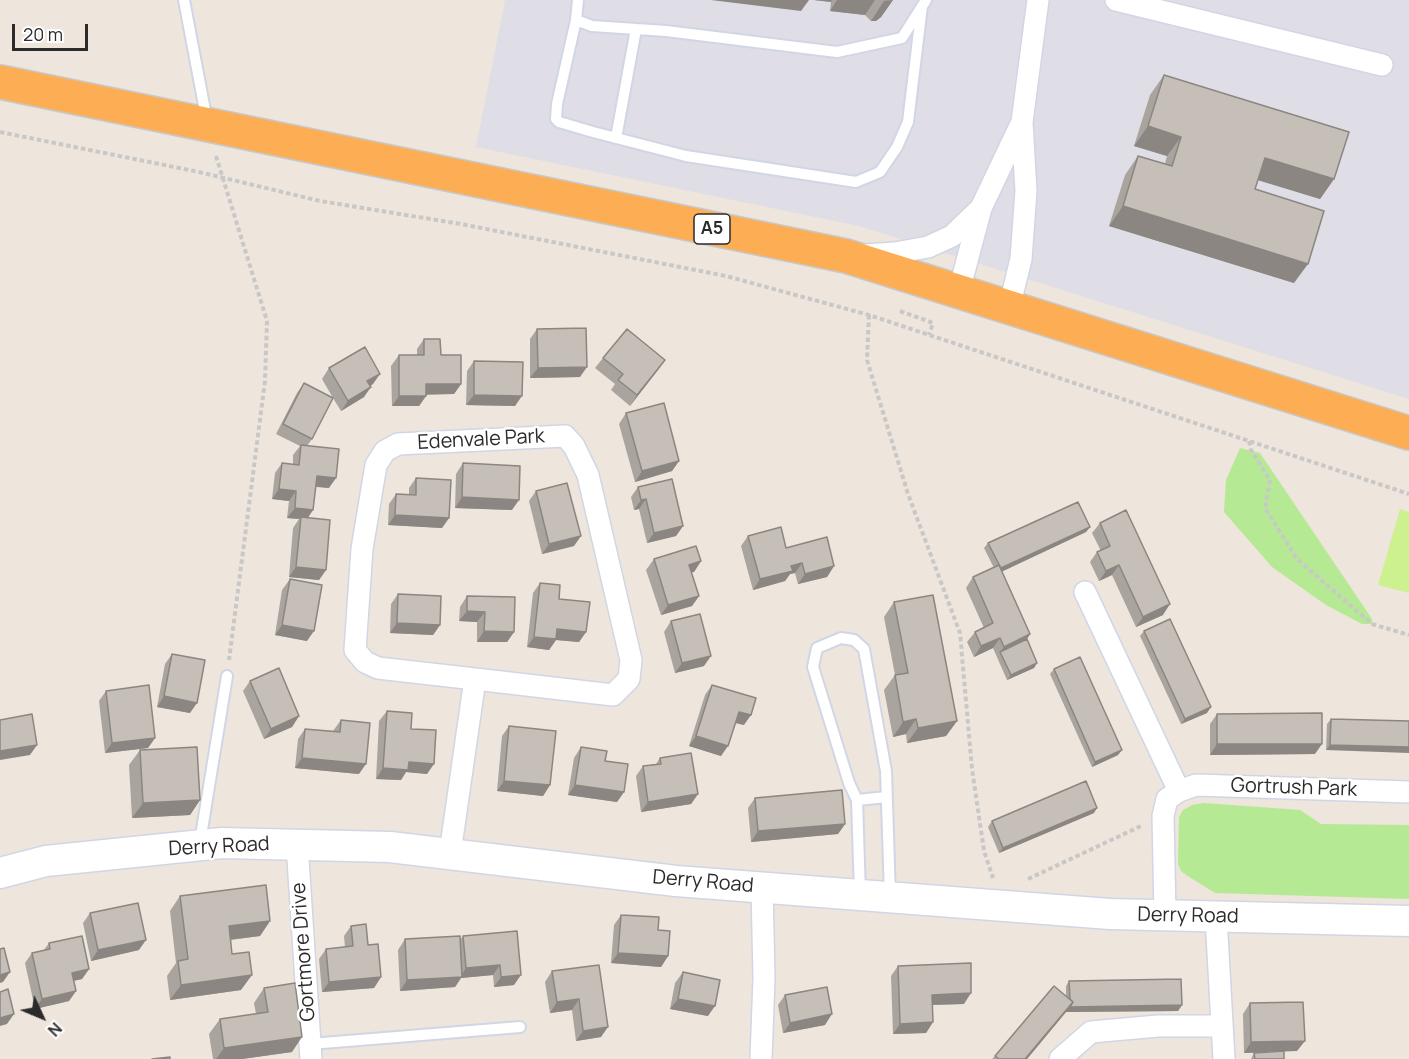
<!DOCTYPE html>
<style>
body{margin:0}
#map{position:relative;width:1409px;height:1059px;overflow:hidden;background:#eee5dc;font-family:Manrope,sans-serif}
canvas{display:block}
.north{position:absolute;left:12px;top:987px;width:60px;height:60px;-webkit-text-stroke:4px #fff;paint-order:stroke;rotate:134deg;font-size:16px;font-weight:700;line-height:24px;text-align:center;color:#2b2b2b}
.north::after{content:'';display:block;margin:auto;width:21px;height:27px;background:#2b2b2b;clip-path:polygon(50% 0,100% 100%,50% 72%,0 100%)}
.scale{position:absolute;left:12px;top:24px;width:76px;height:27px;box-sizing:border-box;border:3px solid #2b2b2b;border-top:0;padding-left:8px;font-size:18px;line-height:21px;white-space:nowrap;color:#2b2b2b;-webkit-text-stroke:4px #fff;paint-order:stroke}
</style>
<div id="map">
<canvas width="1409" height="1059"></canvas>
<div class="north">N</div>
<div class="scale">20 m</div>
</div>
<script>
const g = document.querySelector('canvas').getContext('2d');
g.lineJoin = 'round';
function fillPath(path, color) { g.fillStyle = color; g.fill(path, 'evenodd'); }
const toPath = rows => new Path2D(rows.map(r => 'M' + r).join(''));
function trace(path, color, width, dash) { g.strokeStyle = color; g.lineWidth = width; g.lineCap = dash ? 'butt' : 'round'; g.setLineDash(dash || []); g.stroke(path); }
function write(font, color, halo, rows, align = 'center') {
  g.font = font + ' Manrope,sans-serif'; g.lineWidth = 5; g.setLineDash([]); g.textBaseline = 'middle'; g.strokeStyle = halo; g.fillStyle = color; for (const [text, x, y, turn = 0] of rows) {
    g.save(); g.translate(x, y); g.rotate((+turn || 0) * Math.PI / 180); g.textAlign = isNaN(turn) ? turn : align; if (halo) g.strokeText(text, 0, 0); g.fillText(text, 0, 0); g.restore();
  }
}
fillPath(toPath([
 [505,0,1409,0,1409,399,859,226,476,147]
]), '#dfdde6');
fillPath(toPath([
 [1240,448,1260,453,1372,619,1372,624,1362,624,1326,605,1272,567,1224,512,1226,480],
 [1204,803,1300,810,1321,824,1409,825,1409,899,1215,893,1186,875,1181,871,1178,864,1179,817,1183,810,1192,805]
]), '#b6e994');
fillPath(toPath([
 [1400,509,1409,512,1409,593,1378,585]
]), '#cdf18f');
const service = toPath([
 [184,0,207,121],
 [578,0,576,20,592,26,666,31,837,52,902,38,926,0],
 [576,20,557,104,556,119,559,122,593,132,686,156,856,182,880,172,897,147,908,122,922,6],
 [616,138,636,29],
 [857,800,887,797],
 [200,842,227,676],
 [860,895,857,800,849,783,813,667,817,648,841,638,854,640,864,649,886,771,890,897],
 [310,1044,520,1027]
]);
const minor = toPath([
 [1116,0,1382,65],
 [864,255,895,253,928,247,952,236,981,208],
 [959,291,981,208,1021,124],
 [1009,308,1021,259,1026,191,1022,122,1038,0],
 [1085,592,1179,791],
 [297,844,311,1059],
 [450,853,475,679,613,695,629,679,631,660,588,475,574,446,565,436,398,444,385,451,376,465,362,549,355,650,365,662,378,668,475,679],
 [1165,915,1163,816,1167,799,1179,791,1196,785,1409,792],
 [1216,917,1224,1059],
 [761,1059,764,978,762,887],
 [1060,1059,1091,1032,1158,1026,1221,1026]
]);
const secondary = toPath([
 [0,873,46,861,222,843,390,847,676,881,1110,914,1409,921]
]);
const trunk = toPath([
 [0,82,846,256,1409,433]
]);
trace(service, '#d1d6e5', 14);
trace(minor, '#d1d6e5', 24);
trace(secondary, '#d1d6e5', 33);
trace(trunk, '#c8c8c8', 36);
trace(toPath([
 [0,132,199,172,320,201,461,224,726,276,869,315,1409,494],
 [216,156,267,321,265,381,229,660],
 [900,311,933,323,929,335],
 [869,315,867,360,908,494,960,633,972,769,984,851,993,878],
 [1249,441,1251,450,1270,480,1265,508,1297,559,1372,624,1409,635],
 [1028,879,1141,826]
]), '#c8c8c8', 4, [4.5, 3]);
trace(service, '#fff', 10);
trace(minor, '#fff', 21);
trace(secondary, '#fff', 30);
trace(trunk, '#fdae54', 33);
fillPath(toPath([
 [814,0,893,0,881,17,876,21,871,21,865,15,830,11,831,2],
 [1164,75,1334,179,1320,199,1258,180,1255,189,1294,283,1109,226,1125,175,1138,156,1165,164,1167,156,1134,146,1150,95],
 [537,329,580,377,530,378,530,339],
 [424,339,441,355,461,384,454,394,426,394,426,396,419,406,392,406,391,366,399,355,417,355,417,349],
 [603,358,665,360,630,406,611,390,615,384,595,368],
 [474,361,515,406,466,405,467,371],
 [329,368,373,384,370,386,364,397,341,411,333,398,312,439,307,446,329,488,316,487,313,510,308,518,326,570,319,580,289,577,293,528,299,519,287,518,289,501,272,499,275,473,282,463,293,464,293,455,300,446,276,434,297,393,304,383,333,398,322,379],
 [626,413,679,461,672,471,635,482,619,424],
 [463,463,512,510,455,508,456,474],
 [416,478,449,518,442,528,388,525,389,504,396,494,409,494,409,488],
 [638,487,683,526,676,536,647,543,639,509,634,510,631,497],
 [536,491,574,546,542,554,529,501],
 [1100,523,1163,615,1136,627,1112,575,1099,581,1090,562,1097,552,1101,551,1092,533],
 [1090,527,1086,532,1002,571,1030,634,1027,639,1037,663,1034,668,1007,680,993,648,974,657,967,642,975,632,984,628,966,588,973,577,994,568,984,548,988,543],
 [748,536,786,548,834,566,827,577,798,584,795,573,790,574,785,581,753,590,741,546],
 [654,559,701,561,694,572,691,572,699,596,692,606,661,615,646,570],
 [290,579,307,641,275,635,282,590],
 [540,583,559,599,586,632,579,642,556,640,549,650,527,647,533,593],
 [398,594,440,625,433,635,390,633,391,604],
 [467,596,514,632,507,642,477,642,477,622,459,621,460,607],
 [894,602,957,721,946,736,907,743,906,734,893,737,884,690,895,675,884,617],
 [671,621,704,666,675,673,664,632],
 [1144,631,1207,713,1181,724,1140,636],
 [172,654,190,713,157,707,165,664],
 [1054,669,1118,755,1092,767,1050,674],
 [250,681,299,716,292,727,264,739,243,691],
 [712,685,744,725,735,723,721,756,689,746,705,695],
 [106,691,155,738,148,748,105,753,99,701],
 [387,711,411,729,427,774,406,772,401,780,376,779,379,721],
 [1217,714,1315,754,1210,755,1210,724],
 [1331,719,1409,721,1326,750,1327,724],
 [341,720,359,774,295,768,298,739,305,729,333,731],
 [509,726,550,785,543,796,497,791,502,736],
 [581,747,605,761,624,792,617,802,568,795,574,758],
 [140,750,200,800,190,815,132,818,129,765],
 [660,758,698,794,691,804,641,812,636,776,643,766,656,764],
 [755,798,845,824,838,834,751,842,748,808],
 [1094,813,999,853,988,827,992,821],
 [180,896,270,921,260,936,231,940,232,954,241,990,170,1000,167,976,176,963,170,911],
 [90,913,139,950,91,961,83,923],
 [621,915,658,930,668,956,661,967,611,963,614,925],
 [351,926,381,977,374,988,322,992,319,959,326,949,345,947,344,936],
 [517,931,514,985,494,987,493,975,461,978,455,987,400,991,398,950,405,939,460,940,463,936],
 [49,943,89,969,82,979,73,981,76,991,69,1001,35,1009,25,963,32,953,44,950],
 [599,965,601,1037,576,1041,572,1010,550,1013,545,982,552,971],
 [898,966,964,1004,933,1005,933,1022,926,1033,893,1034,891,976],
 [683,972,708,1016,670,1009,675,983],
 [1069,981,1182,1005,1178,1011,1066,1012,1027,1059,992,1059,995,1056,1066,996,1066,986],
 [264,988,292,1052,242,1059,213,1059,209,1034,220,1019,256,1014,254,1003],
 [785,995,825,1025,783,1033,778,1005],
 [1250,1003,1297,1051,1284,1051,1284,1059,1251,1059,1254,1053,1269,1052,1244,1053,1243,1014]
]), '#aaa49e');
fillPath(toPath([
 [711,0,809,0,801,11],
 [814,0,832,0,831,2],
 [837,0,875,0,865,15,830,11],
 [893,0,881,17,876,21,871,21,884,1],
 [1148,126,1181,137,1167,156,1134,146],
 [1265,158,1334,179,1320,199,1251,178],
 [1123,206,1308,264,1294,283,1109,226],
 [665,360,658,370,630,406,637,395],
 [587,367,580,377,530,378,538,368],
 [380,374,373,384,360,391,367,381],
 [426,384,461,384,454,394,419,395],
 [371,387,364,397,341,411,348,401],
 [474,395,522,396,515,406,466,405],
 [399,396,426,396,419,406,392,406],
 [679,461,672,471,635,482,642,471],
 [317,476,336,478,329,488,310,486],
 [279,489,296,491,289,501,272,499],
 [462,497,519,500,512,510,455,508],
 [646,499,639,509,634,510,641,500],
 [295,508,313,510,306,520,301,517,299,519,287,518],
 [395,515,449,518,442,528,388,525],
 [683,526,676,536,647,543,654,533],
 [1090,527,1086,532,997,574,1000,569],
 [581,536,574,546,542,554,549,544],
 [701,561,694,572,682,575,689,565],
 [802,563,795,573,790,574,785,581,753,590,760,579,791,566],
 [1119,565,1112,575,1099,581,1106,571],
 [834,566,827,577,798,584,805,574],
 [296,567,326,570,319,580,289,577],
 [699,596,692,606,661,615,668,605],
 [1170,604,1163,615,1136,627,1143,617],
 [467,611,485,612,477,622,459,621],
 [397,623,440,625,433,635,390,633],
 [282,625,314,631,307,641,275,635],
 [557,629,586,632,579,642,556,640,549,650,527,647,534,637],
 [484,631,514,632,507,642,477,642],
 [1030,634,1023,645,1000,652,1004,647],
 [1000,638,993,648,974,657,981,646],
 [711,656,704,666,675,673,682,663],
 [1037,663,1034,668,1007,680,1011,675],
 [164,696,197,703,190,713,157,707],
 [1211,707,1207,713,1181,724,1185,719],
 [739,712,751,715,744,725,732,722],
 [299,716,292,727,264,739,271,729],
 [916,719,906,734,893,737,903,722],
 [957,721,946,736,907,743,918,728],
 [696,736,728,746,721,756,689,746],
 [155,738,148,748,105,753,112,743],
 [1217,744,1322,744,1315,754,1210,755],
 [37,745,30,755,0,760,0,751],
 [1330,745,1409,747,1409,753,1326,750],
 [1122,750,1118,755,1092,767,1095,762],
 [302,758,366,764,359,774,295,768],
 [409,762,434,764,427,774,406,772,401,780,376,779,383,768],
 [504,781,550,785,543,796,497,791],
 [575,785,624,792,617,802,568,795],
 [698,794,691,804,641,812,648,802],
 [200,800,190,815,132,818,143,803],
 [1097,808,1094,813,999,853,1003,848],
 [845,824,838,834,751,842,758,831],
 [270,921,260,936,218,941,229,926],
 [146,940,139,950,91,961,98,950],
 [618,953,668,956,661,967,611,963],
 [500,965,493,975,461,978,455,987,400,991,407,980,460,977,466,968],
 [89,969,82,979,64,983,72,973],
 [10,972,3,982,0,983,0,975],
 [252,975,241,990,170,1000,181,985],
 [521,975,514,985,494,987,501,977],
 [381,977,374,988,322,992,329,982],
 [76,991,69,1001,35,1009,42,999],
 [971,993,964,1004,925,1005,932,995],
 [579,999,572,1010,550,1013,557,1002],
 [678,999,715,1006,708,1016,670,1009],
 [1073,1002,1182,1005,1178,1011,1066,1012,1027,1059,1025,1059],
 [14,1014,7,1024,0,1026,0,1018],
 [832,1014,825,1025,783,1033,790,1023],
 [933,1022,926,1033,893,1034,900,1024],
 [608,1027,601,1037,576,1041,583,1031],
 [302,1037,292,1052,242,1059,216,1059,224,1048],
 [1305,1041,1297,1051,1244,1053,1251,1042]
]), '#8b8681');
const building = toPath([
 [1164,75,1349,132,1334,179,1265,158,1255,189,1324,211,1308,264,1123,206,1138,156,1172,166,1181,137,1148,126,1164,75],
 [586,328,587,367,538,368,537,329,586,328],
 [627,329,665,360,637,395,618,380,623,374,603,358,627,329],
 [424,339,440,339,441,355,461,355,461,384,426,384,426,396,399,396,399,355,424,355,424,339],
 [365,347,380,374,367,381,371,387,348,401,329,368,365,347],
 [474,361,523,362,522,396,474,395,474,361],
 [304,383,333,398,312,439,283,424,304,383],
 [664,403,679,461,642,471,626,413,664,403],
 [301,445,339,449,336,478,317,476,313,510,295,508,296,491,279,489,282,463,299,465,301,445],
 [463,463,520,466,519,500,462,497,463,463],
 [416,478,451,480,449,518,395,515,396,494,416,495,416,478],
 [672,479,683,526,654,533,646,499,641,500,638,487,672,479],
 [567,483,581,536,549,544,536,491,567,483],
 [1078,502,1090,527,1001,568,988,543,1078,502],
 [1126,510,1170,604,1143,617,1119,565,1106,571,1097,552,1110,546,1100,523,1126,510],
 [301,517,330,520,326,570,296,567,301,517],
 [781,527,786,548,827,537,834,566,805,574,802,563,791,566,793,571,760,579,748,536,781,527],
 [696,546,701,561,689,565,699,596,668,605,654,559,696,546],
 [999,565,1030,634,1004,647,1000,638,981,646,975,632,993,623,973,577,999,565],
 [290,579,322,585,314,631,282,625,290,579],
 [540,583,560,585,559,599,590,602,586,632,557,629,556,639,534,637,540,583],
 [398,594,441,596,440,625,397,623,398,594],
 [933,595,957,721,918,728,916,719,903,722,895,675,908,673,894,602,933,595],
 [467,596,515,597,514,632,484,631,485,612,467,611,467,596],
 [700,614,711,656,682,663,671,621,700,614],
 [1170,619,1211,707,1185,719,1144,631,1170,619],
 [1027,639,1037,663,1011,675,1000,652,1027,639],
 [172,654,205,660,197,703,164,696,172,654],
 [1080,657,1122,750,1095,762,1054,669,1080,657],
 [279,668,299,716,271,729,250,681,279,668],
 [149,685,155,738,112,743,106,691,149,685],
 [712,685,756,698,751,715,739,712,728,746,696,736,712,685],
 [387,711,412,713,411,729,436,730,434,764,409,762,408,770,383,768,387,711],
 [1322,713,1322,744,1217,744,1217,714,1322,713],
 [32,714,37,745,0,751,0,720,32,714],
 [1331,719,1409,721,1409,747,1330,745,1331,719],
 [341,720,370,723,366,764,302,758,305,729,340,732,341,720],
 [509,726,556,731,550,785,504,781,509,726],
 [197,747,200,800,143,803,140,750,197,747],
 [581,747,607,751,605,761,628,764,624,792,575,785,581,747],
 [691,753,698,794,648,802,643,766,661,764,660,758,691,753],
 [1086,781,1097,808,1003,848,992,821,1086,781],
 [842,790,845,824,758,831,755,798,842,790],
 [266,885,270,921,229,926,232,954,249,952,252,975,181,985,178,961,188,959,180,896,266,885],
 [138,903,146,940,98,950,90,913,138,903],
 [621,915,659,917,658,930,670,931,668,956,618,953,621,915],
 [366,924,368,945,378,944,381,977,329,982,326,949,353,946,351,926,366,924],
 [517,931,521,975,501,977,500,965,466,968,463,936,517,931],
 [82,936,89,969,72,973,76,991,42,999,32,953,50,949,49,943,82,936],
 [460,936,462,977,407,980,405,939,460,936],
 [4,948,10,972,0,975,0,949,4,948],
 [971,963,971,993,932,995,933,1022,900,1024,898,966,971,963],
 [599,965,608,1027,583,1031,579,999,557,1002,552,971,599,965],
 [683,972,720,980,715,1006,678,999,683,972],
 [1181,979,1182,1005,1070,1007,1073,1002,1070,999,1069,981,1181,979],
 [295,983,302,1037,224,1048,220,1019,268,1012,264,988,295,983],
 [1054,986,1073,1002,1025,1059,999,1059,995,1056,1054,986],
 [827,987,832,1014,790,1023,785,995,827,987],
 [8,989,14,1014,0,1018,0,992,8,989],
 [1303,1002,1305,1041,1251,1042,1250,1003,1303,1002],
 [1284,1051,1284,1059,1255,1059,1254,1053,1284,1051],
 [170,1057,170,1059,152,1059,170,1057]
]);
fillPath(building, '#c6bfb8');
trace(building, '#8b8681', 1.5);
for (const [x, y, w] of [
 [712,229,36]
]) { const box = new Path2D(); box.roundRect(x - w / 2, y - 15, w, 30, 4.5); g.fillStyle = '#fff'; g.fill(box); trace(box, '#2b2b2b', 1.5); }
write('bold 18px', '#2b2b2b', null, [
 ["A5",712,229]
]);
write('20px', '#2b2b2b', '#fff', [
 ["Edenvale Park",481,440,-3],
 ["Gortrush Park",1294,788,2],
 ["Derry Road",219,847,-3],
 ["Derry Road",703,882,5],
 ["Derry Road",1188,916,1],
 ["Gortmore Drive",304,952,-94]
]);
</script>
